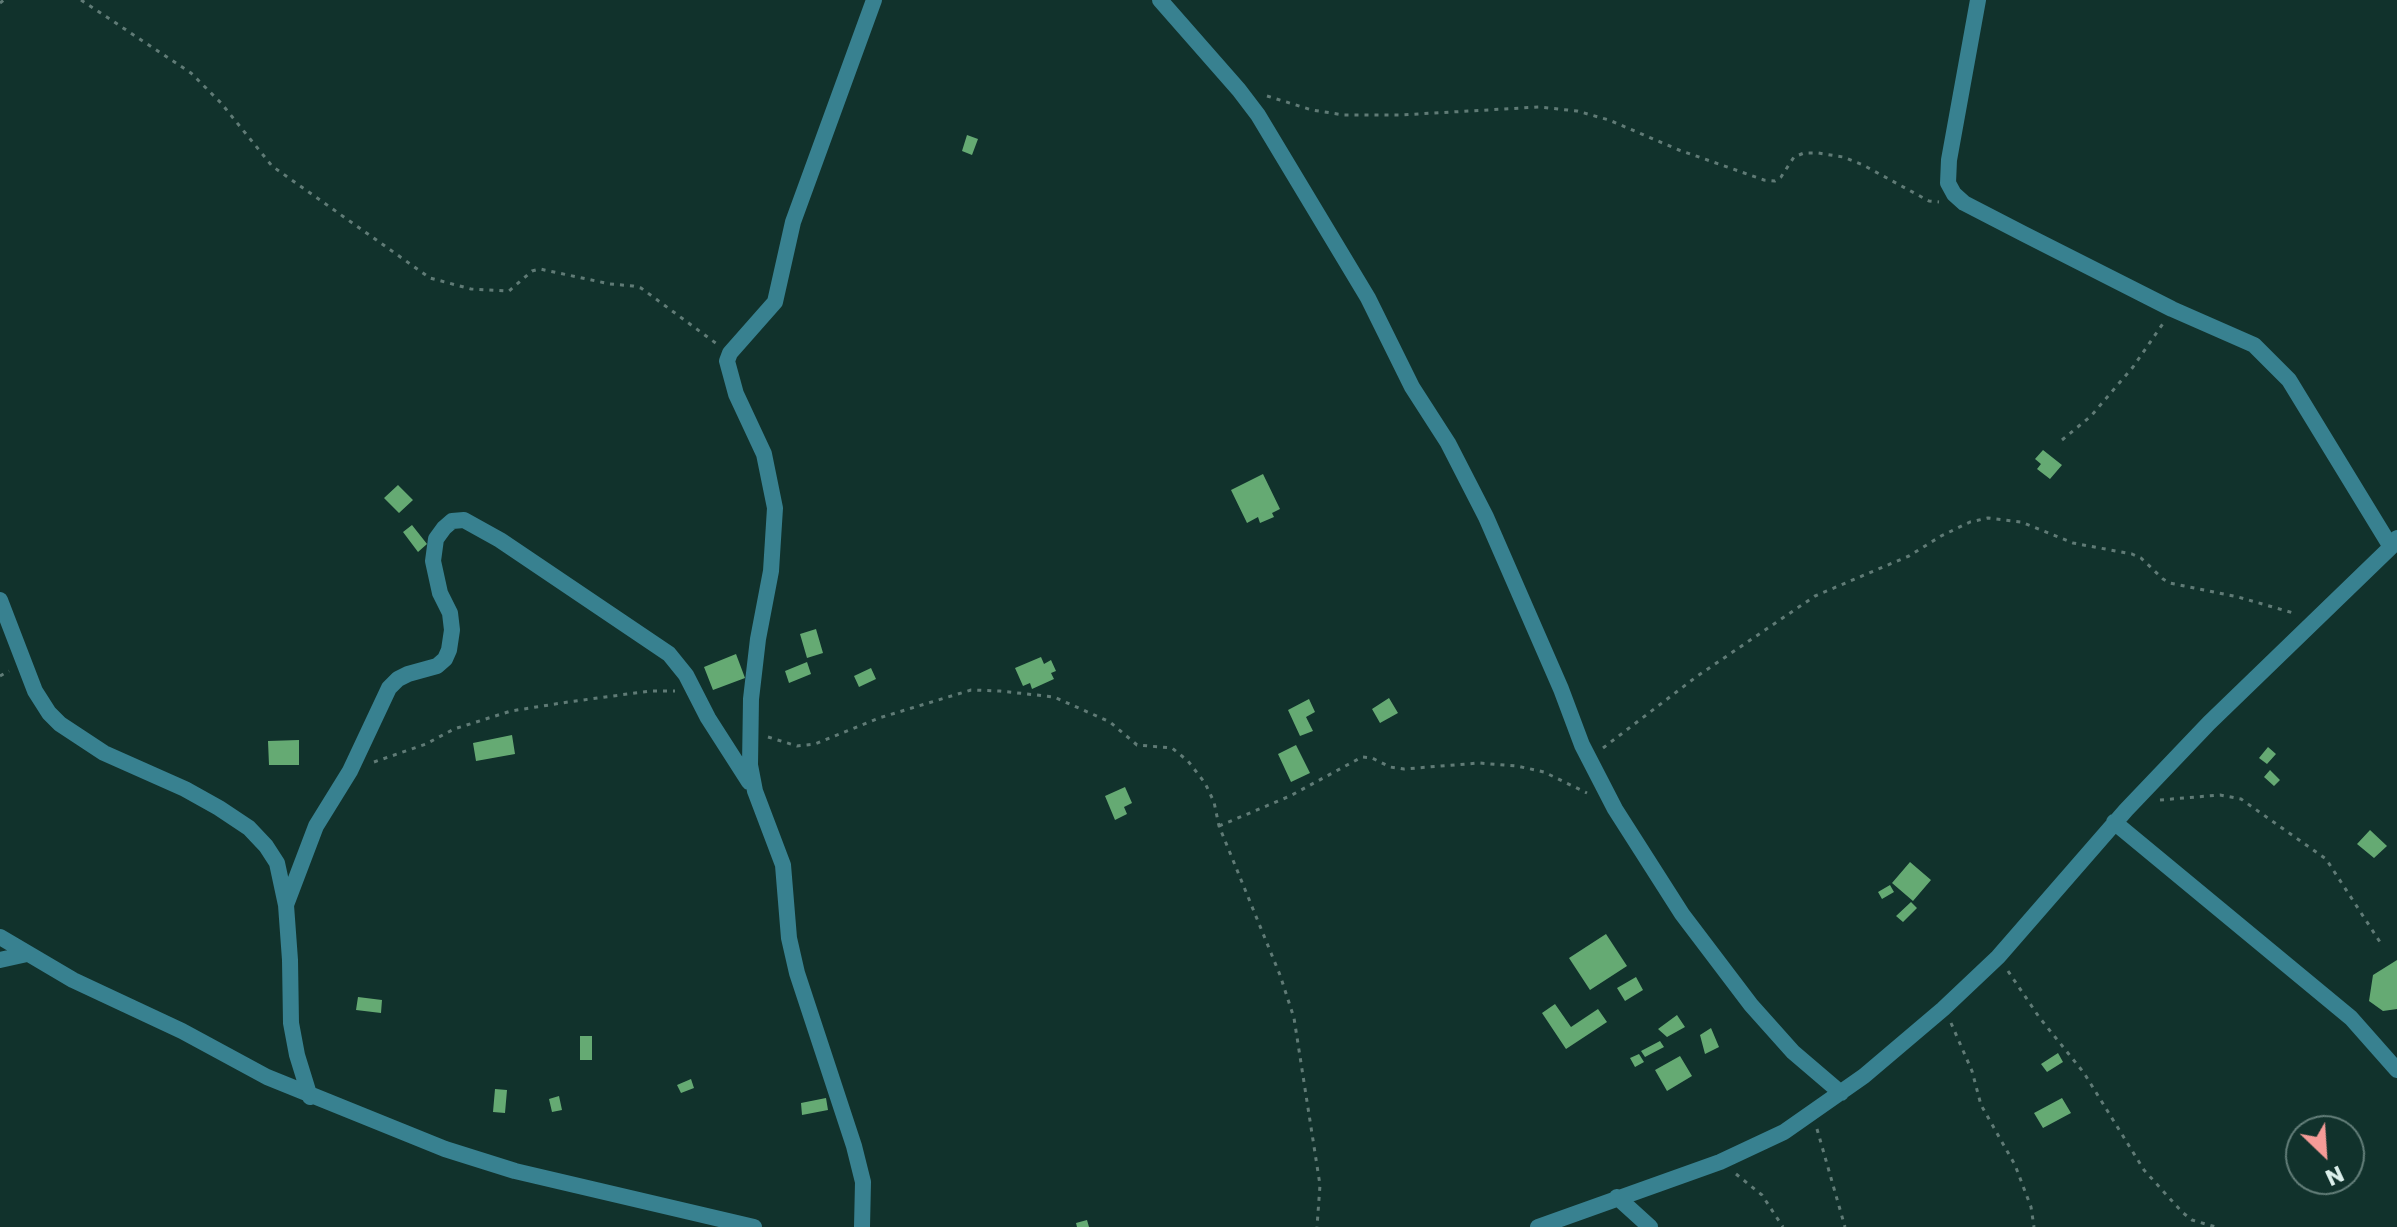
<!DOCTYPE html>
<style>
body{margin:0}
#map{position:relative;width:2397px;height:1227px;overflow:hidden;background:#11322c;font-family:Poppins,sans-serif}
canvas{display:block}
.north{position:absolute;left:2285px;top:1115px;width:80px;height:80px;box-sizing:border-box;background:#11322c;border:2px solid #637e79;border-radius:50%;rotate:155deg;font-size:22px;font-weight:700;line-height:32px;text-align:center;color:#ddf0ec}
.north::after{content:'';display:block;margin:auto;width:28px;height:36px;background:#f59b97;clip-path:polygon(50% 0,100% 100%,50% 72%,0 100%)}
</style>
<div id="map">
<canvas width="2397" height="1227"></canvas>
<div class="north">N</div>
</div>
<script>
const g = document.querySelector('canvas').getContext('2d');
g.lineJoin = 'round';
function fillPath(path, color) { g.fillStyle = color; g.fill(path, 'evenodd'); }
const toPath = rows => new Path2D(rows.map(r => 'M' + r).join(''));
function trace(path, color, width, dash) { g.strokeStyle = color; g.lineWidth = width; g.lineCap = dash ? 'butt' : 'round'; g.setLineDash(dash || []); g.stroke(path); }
fillPath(toPath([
 [967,135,978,139,972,155,962,151],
 [2043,450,2062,465,2050,479,2037,469,2041,464,2035,459],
 [1263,474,1280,509,1272,513,1274,517,1260,523,1258,517,1247,523,1231,490],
 [398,485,413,500,399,513,384,498],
 [412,525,427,544,418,552,403,532],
 [816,629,823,653,807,658,800,634],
 [736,654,745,678,713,690,704,667],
 [1041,657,1044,664,1051,660,1056,671,1051,673,1054,679,1032,689,1030,683,1023,686,1015,668],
 [807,662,811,674,789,683,785,671],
 [871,668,876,679,859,687,854,676],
 [1389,698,1398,713,1380,723,1372,709],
 [1309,699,1315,712,1306,717,1313,731,1300,736,1288,710],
 [512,735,515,754,476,761,473,743],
 [299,740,299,765,269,765,268,741],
 [1296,745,1310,773,1291,782,1278,754],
 [2268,747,2276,754,2267,764,2259,758],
 [2270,770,2280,780,2274,786,2264,777],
 [1125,787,1132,803,1124,807,1127,814,1115,820,1105,796],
 [2370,830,2387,846,2374,858,2357,844],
 [1910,862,1931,880,1913,901,1892,883],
 [1890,885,1894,892,1882,899,1878,892],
 [1911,902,1917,908,1903,922,1896,916],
 [1606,934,1627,966,1590,990,1569,958],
 [2397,960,2397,1009,2383,1011,2369,1001,2373,975],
 [1636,977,1643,990,1625,1001,1617,988],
 [358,997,382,1000,381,1013,356,1010],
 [1555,1004,1571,1027,1598,1009,1607,1022,1566,1049,1542,1013],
 [1677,1015,1685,1027,1667,1037,1658,1029],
 [1711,1028,1719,1047,1705,1054,1700,1035],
 [580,1036,592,1036,592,1060,580,1060],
 [1660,1041,1664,1047,1645,1057,1641,1051],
 [2058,1053,2063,1062,2047,1072,2041,1064],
 [1639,1054,1644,1062,1635,1067,1630,1058],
 [1680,1056,1692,1076,1667,1091,1655,1070],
 [691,1079,694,1088,681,1093,677,1085],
 [495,1089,507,1090,505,1113,493,1112],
 [559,1096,562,1110,552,1112,549,1099],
 [826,1098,828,1110,802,1115,801,1103],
 [2062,1098,2071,1113,2043,1128,2034,1113],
 [1087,1220,1089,1227,1077,1227,1076,1223]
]), '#65aa73');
trace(toPath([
 [81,0,191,73,221,103,272,166,430,278,471,289,509,291,532,271,540,269,610,284,633,286,641,288,717,344],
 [0,3,4,0],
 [1267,96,1312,110,1344,115,1400,115,1539,107,1577,111,1609,120,1679,150,1764,180,1775,181,1781,177,1794,157,1804,153,1818,153,1843,157,1863,165,1929,201,1939,202],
 [2062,440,2091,416,2133,367,2164,322],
 [0,676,9,671],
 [768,737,797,746,815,744,879,718,971,690,1000,691,1054,697,1110,722,1137,745,1172,748,1188,761,1205,783,1214,802,1219,826,1280,975,1294,1018,1320,1185,1317,1227],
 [1603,748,1696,677,1815,596,1909,556,1941,536,1970,522,1988,518,2021,522,2073,543,2132,554,2141,558,2163,579,2170,583,2238,597,2297,614],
 [374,762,426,744,454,729,511,711,568,702,650,691,675,691],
 [2160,800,2220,795,2241,799,2326,859,2380,942],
 [1219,826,1290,796,1362,757,1372,758,1390,767,1404,769,1479,763,1517,766,1544,772,1587,793],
 [2008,971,2039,1017,2084,1073,2144,1170,2182,1212,2192,1220,2216,1227],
 [1951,1023,1972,1071,1981,1105,2015,1165,2031,1207,2034,1227],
 [1817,1129,1845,1227],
 [1736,1174,1762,1195,1783,1227]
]), '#607b76', 3, [4, 6]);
trace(toPath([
 [1160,0,1239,90,1258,115,1368,298,1412,387,1448,443,1486,517,1561,689,1582,745,1615,809,1682,914,1751,1005,1793,1052,1841,1093],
 [1978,0,1949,160,1948,183,1954,194,1964,203,2024,234,2172,309,2254,345,2289,380,2391,547],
 [0,600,35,691,49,713,60,724,104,753,185,789,219,808,249,828,266,846,277,863,286,905,290,960,291,1023,297,1055,310,1097],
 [2114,822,2351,1018,2397,1070],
 [286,905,316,826,350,771,389,688,398,679,408,674,437,666,445,659,449,650,452,630,450,613,440,593,433,561,436,539,444,528,452,521,464,520,500,540,669,654,686,675,708,718,749,782],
 [0,937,73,980,182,1031,267,1077,445,1149,515,1171,754,1227],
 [0,960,27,954],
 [1617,1197,1650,1227],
 [862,1227,863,1182,854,1146,797,973,789,938,783,865,755,791,750,765,751,699,758,639,771,571,775,508,764,454,736,394,727,361,730,353,775,302,793,222,874,0],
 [1538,1227,1720,1162,1784,1132,1864,1076,1943,1009,1998,957,2126,810,2209,723,2391,547,2397,538]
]), '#388190', 16);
</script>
